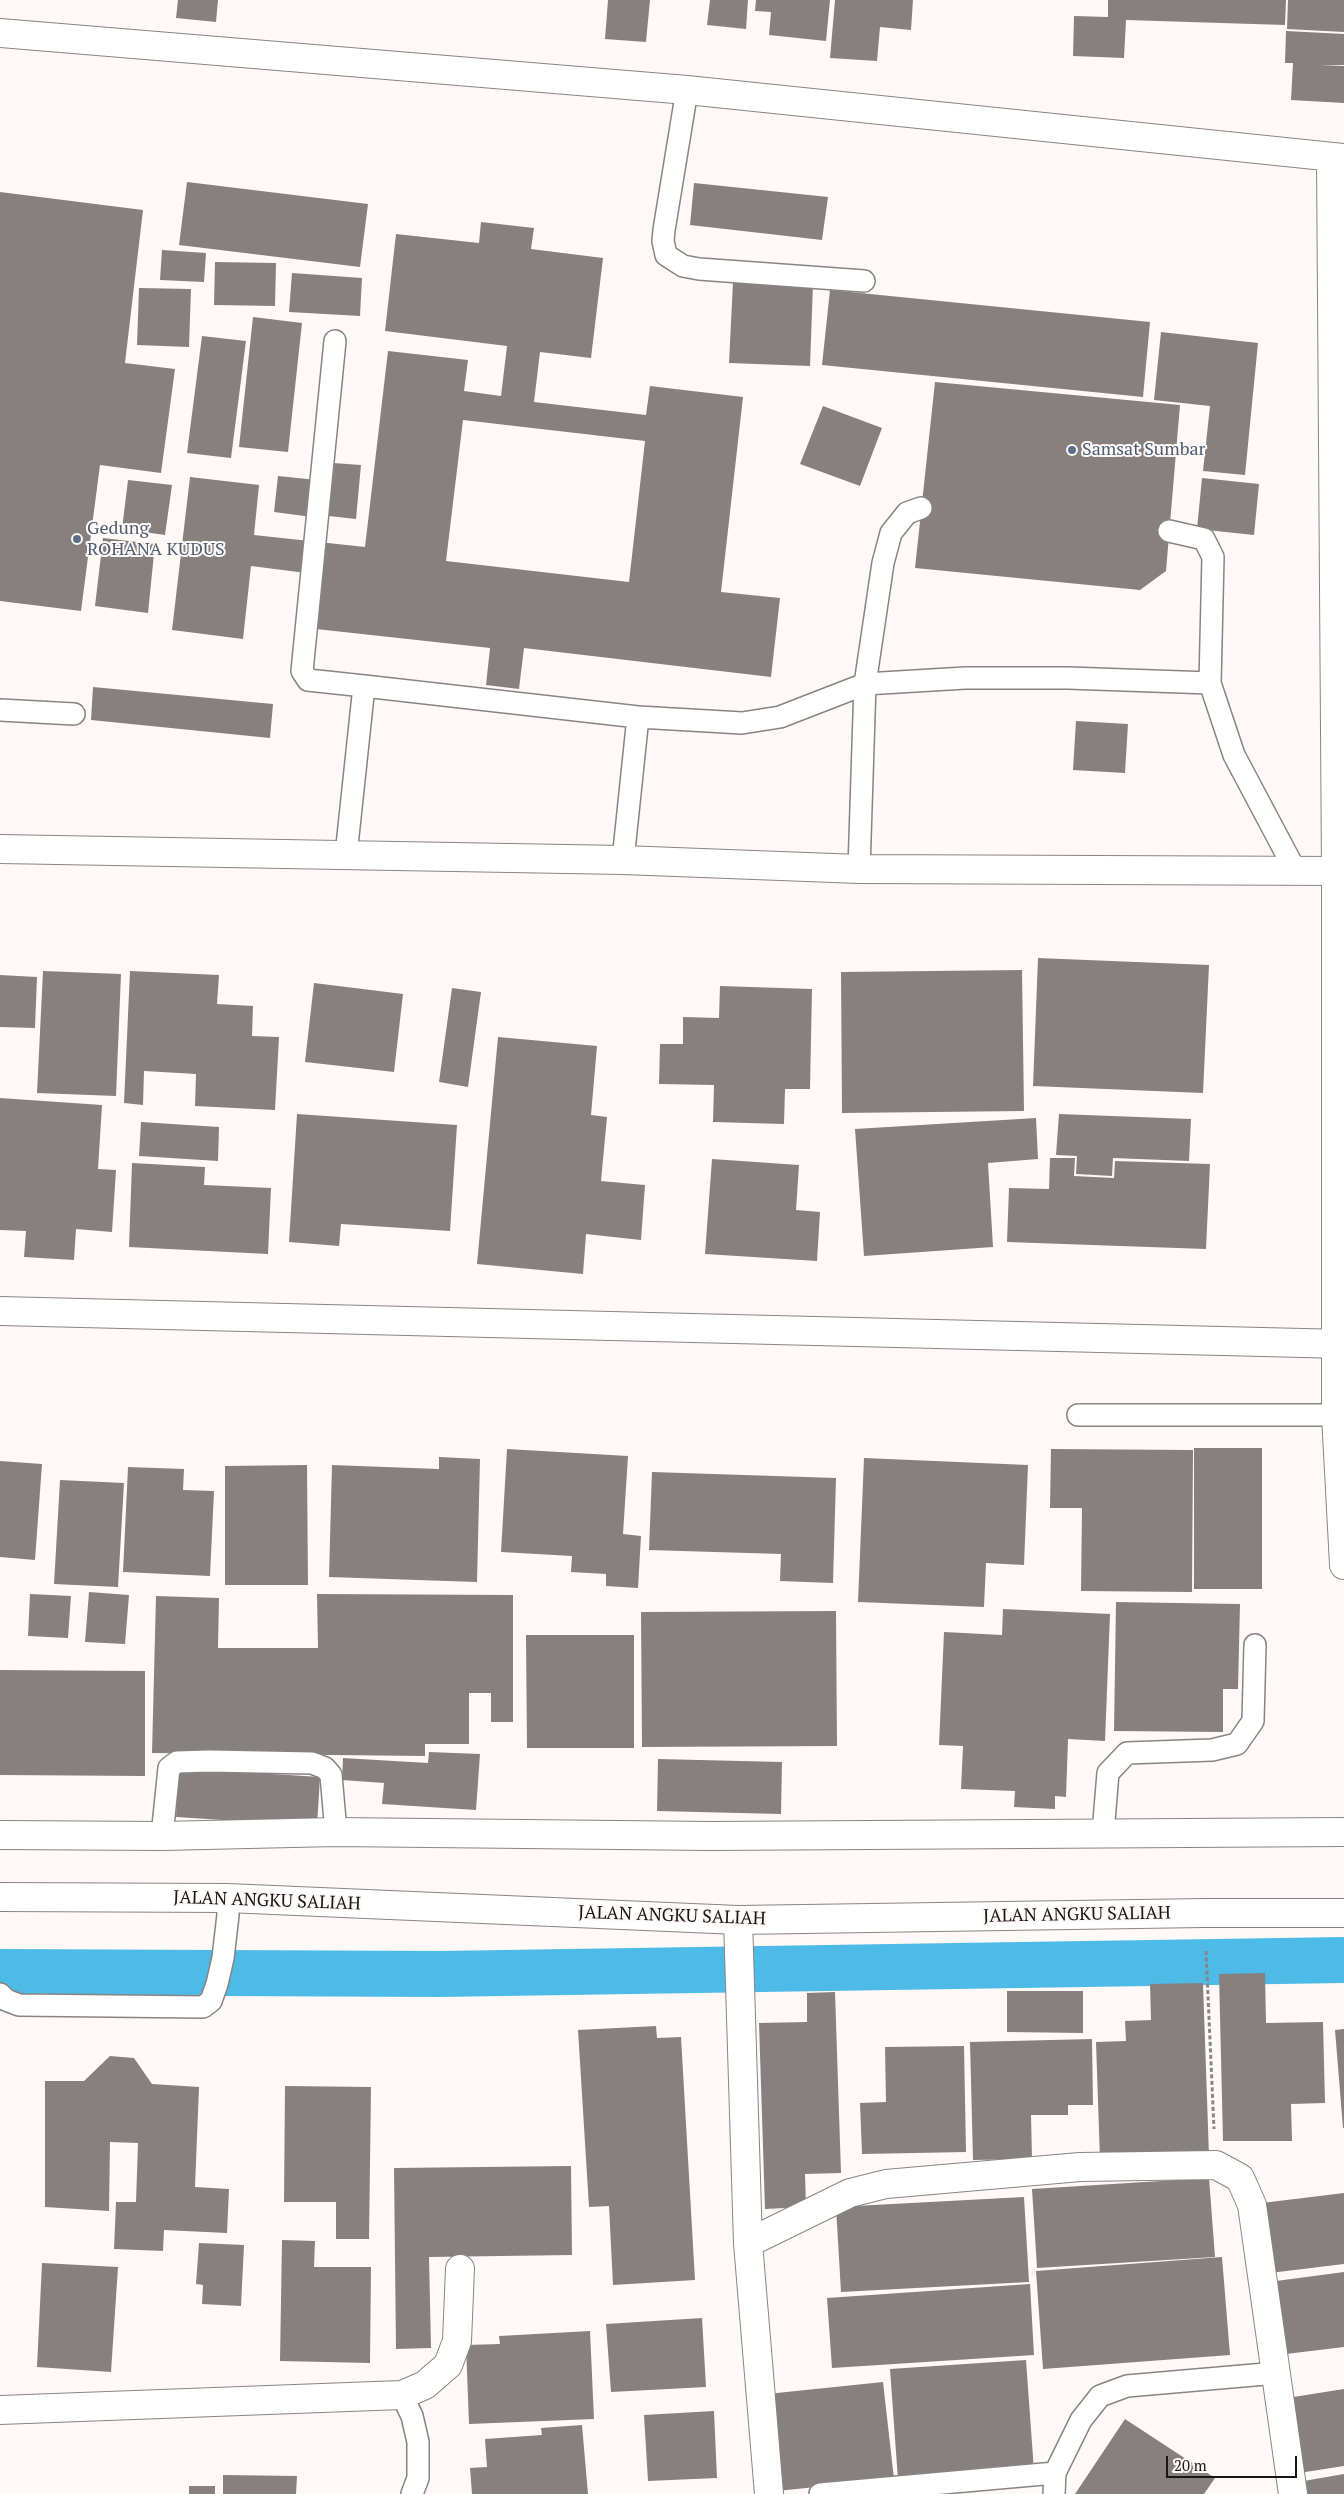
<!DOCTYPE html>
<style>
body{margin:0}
#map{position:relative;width:1344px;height:2494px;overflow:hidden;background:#fef9f6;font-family:"PT Serif",serif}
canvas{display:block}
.scale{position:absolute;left:1166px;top:2456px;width:131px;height:22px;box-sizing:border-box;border:2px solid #181716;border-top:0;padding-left:6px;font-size:15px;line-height:18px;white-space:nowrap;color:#181716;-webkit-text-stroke:4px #fef9f6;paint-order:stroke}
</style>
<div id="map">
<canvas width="1344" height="2494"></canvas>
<div class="scale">20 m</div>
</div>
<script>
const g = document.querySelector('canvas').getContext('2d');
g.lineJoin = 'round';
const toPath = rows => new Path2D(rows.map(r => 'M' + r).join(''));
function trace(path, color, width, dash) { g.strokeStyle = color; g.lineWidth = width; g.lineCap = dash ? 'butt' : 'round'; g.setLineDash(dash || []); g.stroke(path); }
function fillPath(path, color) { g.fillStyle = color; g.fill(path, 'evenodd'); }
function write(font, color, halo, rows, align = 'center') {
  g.font = font + ' "PT Serif",serif'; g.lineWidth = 4; g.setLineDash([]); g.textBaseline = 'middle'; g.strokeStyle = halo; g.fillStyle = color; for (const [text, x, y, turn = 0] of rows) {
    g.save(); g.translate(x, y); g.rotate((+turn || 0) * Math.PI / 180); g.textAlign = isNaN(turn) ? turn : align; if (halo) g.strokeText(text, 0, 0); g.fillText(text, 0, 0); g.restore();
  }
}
trace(toPath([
 [0,1972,439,1974,1344,1960]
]), '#4ebae8', 46);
fillPath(toPath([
 [178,0,218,0,216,22,176,18],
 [608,0,650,0,646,42,605,39],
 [710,0,748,0,746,29,707,25],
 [756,0,830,0,826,41,769,35,771,12,755,11],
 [835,0,913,0,911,30,880,27,877,61,830,58],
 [1108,0,1286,0,1285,25,1126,20,1124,58,1073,56,1074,16,1108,17],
 [1288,0,1344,0,1344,32,1287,29],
 [1286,31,1344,34,1344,65,1320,65,1344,66,1344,103,1291,100,1293,63,1285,63],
 [187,182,368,204,360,267,179,245],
 [694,183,828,197,822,240,690,225],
 [0,192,143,210,125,363,175,369,161,473,100,465,81,611,0,601],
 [481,222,534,228,531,249,603,258,591,358,540,352,534,402,646,415,650,386,743,397,721,592,780,598,771,677,524,648,519,689,486,685,490,648,316,629,322,575,251,566,243,639,172,630,190,477,259,485,254,535,365,547,388,351,468,360,464,391,501,396,507,346,385,331,396,234,479,243],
 [463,420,645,441,629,582,446,561],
 [162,250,206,253,204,282,160,280],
 [215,262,276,263,275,306,214,305],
 [292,273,362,278,360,316,289,312],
 [733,282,813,284,810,366,729,363],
 [139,288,191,289,189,347,137,345],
 [830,290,1150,322,1143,397,822,365],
 [253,317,302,323,288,452,239,447],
 [1161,332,1258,343,1245,475,1203,471,1210,406,1154,400],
 [202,336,246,341,231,458,187,453],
 [935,382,1180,405,1166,571,1140,590,915,568],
 [823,406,882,428,860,486,800,464],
 [333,463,361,465,356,519,329,516],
 [278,476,317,480,312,517,274,512],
 [1202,478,1259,484,1254,535,1197,529],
 [128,480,172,485,165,535,122,529],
 [103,538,155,544,148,613,95,606],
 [93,687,273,704,270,738,91,720],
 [1076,721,1128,724,1125,773,1073,770],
 [1038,958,1209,965,1203,1093,1033,1086],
 [1022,970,1024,1111,842,1113,841,972],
 [43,971,121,974,116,1096,37,1093],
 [130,971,219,975,217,1004,253,1006,252,1036,279,1037,275,1110,195,1106,196,1074,144,1071,143,1105,124,1103],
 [0,975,37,977,35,1028,0,1027],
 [314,983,403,994,394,1072,305,1062],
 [720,986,812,989,810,1089,785,1089,784,1124,713,1122,714,1085,659,1084,660,1044,683,1044,683,1017,719,1018],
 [452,988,481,992,468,1087,439,1082],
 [498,1037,597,1046,591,1115,607,1117,601,1181,645,1185,641,1240,586,1234,583,1274,477,1264],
 [0,1098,102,1105,98,1169,116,1170,112,1232,76,1229,74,1260,24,1257,26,1231,0,1230],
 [297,1114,457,1125,450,1231,341,1224,339,1246,289,1242],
 [1059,1114,1191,1119,1189,1161,1113,1158,1112,1176,1076,1174,1077,1156,1056,1155],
 [1036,1118,1038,1159,988,1163,993,1247,864,1256,855,1129],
 [141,1122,219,1127,218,1161,139,1156],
 [1050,1158,1075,1158,1074,1176,1114,1178,1115,1161,1210,1164,1206,1249,1007,1242,1009,1188,1049,1189],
 [712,1159,799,1165,796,1210,820,1212,817,1261,705,1254],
 [132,1163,205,1167,204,1185,271,1188,268,1254,129,1247],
 [1194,1448,1262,1448,1262,1589,1194,1589],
 [507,1449,628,1456,623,1534,641,1536,638,1588,606,1586,606,1574,571,1572,572,1556,501,1552],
 [1051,1449,1193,1450,1192,1592,1081,1591,1082,1508,1050,1508],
 [439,1457,480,1459,477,1582,329,1577,332,1465,439,1469],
 [864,1458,1028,1465,1024,1565,986,1563,984,1607,858,1602],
 [0,1461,42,1464,35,1560,0,1557],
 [307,1465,308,1585,225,1585,225,1466],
 [128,1467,184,1469,183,1490,214,1491,210,1576,123,1572],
 [652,1472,836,1478,833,1583,780,1581,781,1554,649,1550],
 [60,1480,124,1483,118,1587,54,1584],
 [89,1592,129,1595,125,1644,85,1642],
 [30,1594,71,1596,68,1638,28,1636],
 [317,1594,513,1595,513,1722,491,1722,491,1693,469,1693,469,1744,425,1744,425,1756,152,1753,156,1596,219,1598,218,1648,318,1648],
 [1116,1602,1240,1604,1238,1689,1223,1689,1223,1732,1114,1731],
 [1003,1609,1110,1614,1105,1741,1068,1739,1066,1797,1055,1796,1055,1809,1014,1807,1015,1791,961,1789,963,1746,939,1745,944,1632,1002,1635],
 [836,1611,837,1746,642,1747,641,1612],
 [526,1635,634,1635,634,1748,527,1748],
 [0,1670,145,1671,145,1776,0,1775],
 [429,1752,480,1754,476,1810,382,1804,384,1783,342,1780,343,1758,428,1763],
 [658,1759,782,1762,781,1814,657,1811],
 [179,1768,320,1777,317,1826,176,1817],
 [1265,1973,1266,2023,1323,2022,1325,2103,1291,2104,1292,2141,1223,2141,1219,1974],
 [1203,1983,1209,2156,1100,2160,1096,2042,1126,2041,1125,2021,1151,2020,1150,1984],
 [1007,1991,1083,1991,1083,2033,1007,2032],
 [835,1992,841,2173,805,2174,806,2207,765,2209,759,2023,807,2022,807,1993],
 [656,2026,657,2038,681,2037,695,2280,613,2285,609,2206,589,2207,578,2030],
 [1344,2029,1344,2128,1343,2128,1335,2030],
 [1092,2039,1093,2105,1068,2105,1068,2115,1031,2115,1032,2159,973,2160,970,2042],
 [964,2046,966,2152,862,2154,860,2103,886,2102,885,2047],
 [110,2056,134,2058,152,2084,199,2087,195,2187,229,2189,227,2233,164,2230,163,2251,114,2249,116,2202,136,2202,138,2143,110,2142,109,2211,45,2207,45,2081,84,2081],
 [285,2086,371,2087,369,2239,336,2239,336,2202,284,2202],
 [571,2166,572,2255,429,2257,431,2348,396,2349,394,2168],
 [1209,2178,1215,2257,1037,2268,1032,2189],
 [1344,2193,1344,2264,1270,2273,1262,2203],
 [1024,2197,1029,2282,841,2292,836,2207],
 [282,2240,315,2241,314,2267,371,2267,370,2363,280,2361],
 [199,2243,244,2245,241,2306,202,2304,203,2285,196,2284],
 [1222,2257,1230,2355,1043,2369,1036,2271],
 [42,2263,118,2267,111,2372,37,2367],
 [1344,2272,1344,2347,1286,2354,1276,2281],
 [1030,2284,1034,2355,832,2368,827,2298],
 [702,2318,706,2387,611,2392,606,2324],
 [590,2331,594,2419,469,2424,466,2345,500,2344,499,2336],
 [1026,2360,1034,2471,898,2480,890,2369],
 [883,2382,894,2479,777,2491,767,2394],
 [1344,2389,1344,2466,1299,2473,1287,2398],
 [714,2411,717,2478,648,2481,644,2415],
 [1125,2419,1215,2478,1204,2494,1075,2494],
 [582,2425,588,2494,472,2494,470,2468,487,2467,485,2439,542,2435,541,2428],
 [1344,2474,1344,2494,1300,2494,1298,2482],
 [223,2475,297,2476,296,2494,223,2494],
 [189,2486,215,2486,215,2494,189,2494]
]), '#86817f');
const service = toPath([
 [687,90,664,230,663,241,666,255,683,266,699,269,864,281],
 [335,341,302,671,308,680,364,686],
 [1169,531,1204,539,1213,557,1210,683],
 [0,710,74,714],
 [638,717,742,723,780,717,865,684,883,563,891,533,907,513,921,508],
 [346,855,364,686,638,717,623,860],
 [859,869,865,684,965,678,1068,678,1210,683,1234,755,1295,870],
 [1078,1415,1336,1415],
 [1103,1833,1108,1773,1127,1753,1212,1750,1237,1744,1253,1721,1255,1645],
 [162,1836,169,1768,177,1762,209,1761,312,1763,325,1768,331,1775,336,1832],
 [0,1994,6,2000,19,2005,203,2007,211,2001,217,1984,223,1958,228,1915,227,1898],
 [402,2395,412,2416,418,2442,418,2478,412,2494],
 [820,2494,1055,2473],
 [1054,2494,1055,2473,1081,2420,1100,2396,1127,2386,1277,2373]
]);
const minor = toPath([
 [0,33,687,90,1344,158],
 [1331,157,1336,871,1336,1415,1344,1565],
 [0,849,623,860,859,869,1336,871],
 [0,1311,1344,1344],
 [738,1920,748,2243,769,2494],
 [748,2243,850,2193,886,2184,1080,2167,1216,2165,1240,2178,1252,2205,1293,2494],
 [0,2410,402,2395,425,2385,448,2365,457,2341,460,2269]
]);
const secondary = toPath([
 [0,1835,162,1836,336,1832,711,1836,1344,1832],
 [0,1897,227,1898,738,1920,1204,1913,1344,1913]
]);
trace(service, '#898482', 24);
trace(minor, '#898482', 30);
trace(secondary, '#898482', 30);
trace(toPath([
 [1206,1951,1214,2129]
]), '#888583', 3, [4, 2.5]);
trace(service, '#fff', 21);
trace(minor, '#fff', 28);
trace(secondary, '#fff', 28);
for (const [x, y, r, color] of [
 [1072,450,5,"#5c6f8a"],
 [77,539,5,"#5c6f8a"]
]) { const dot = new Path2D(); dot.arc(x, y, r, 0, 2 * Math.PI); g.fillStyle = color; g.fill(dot); trace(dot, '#fef9f6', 2); }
write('18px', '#4e5e75', '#fef9f6', [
 ["Samsat Sumbar",1082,450],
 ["Gedung",87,529],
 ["ROHANA KUDUS",87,550]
], 'left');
write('18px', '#181716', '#fef9f6', [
 ["JALAN ANGKU SALIAH",267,1901,2],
 ["JALAN ANGKU SALIAH",1077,1915,-1],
 ["JALAN ANGKU SALIAH",672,1916,2]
]);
</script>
